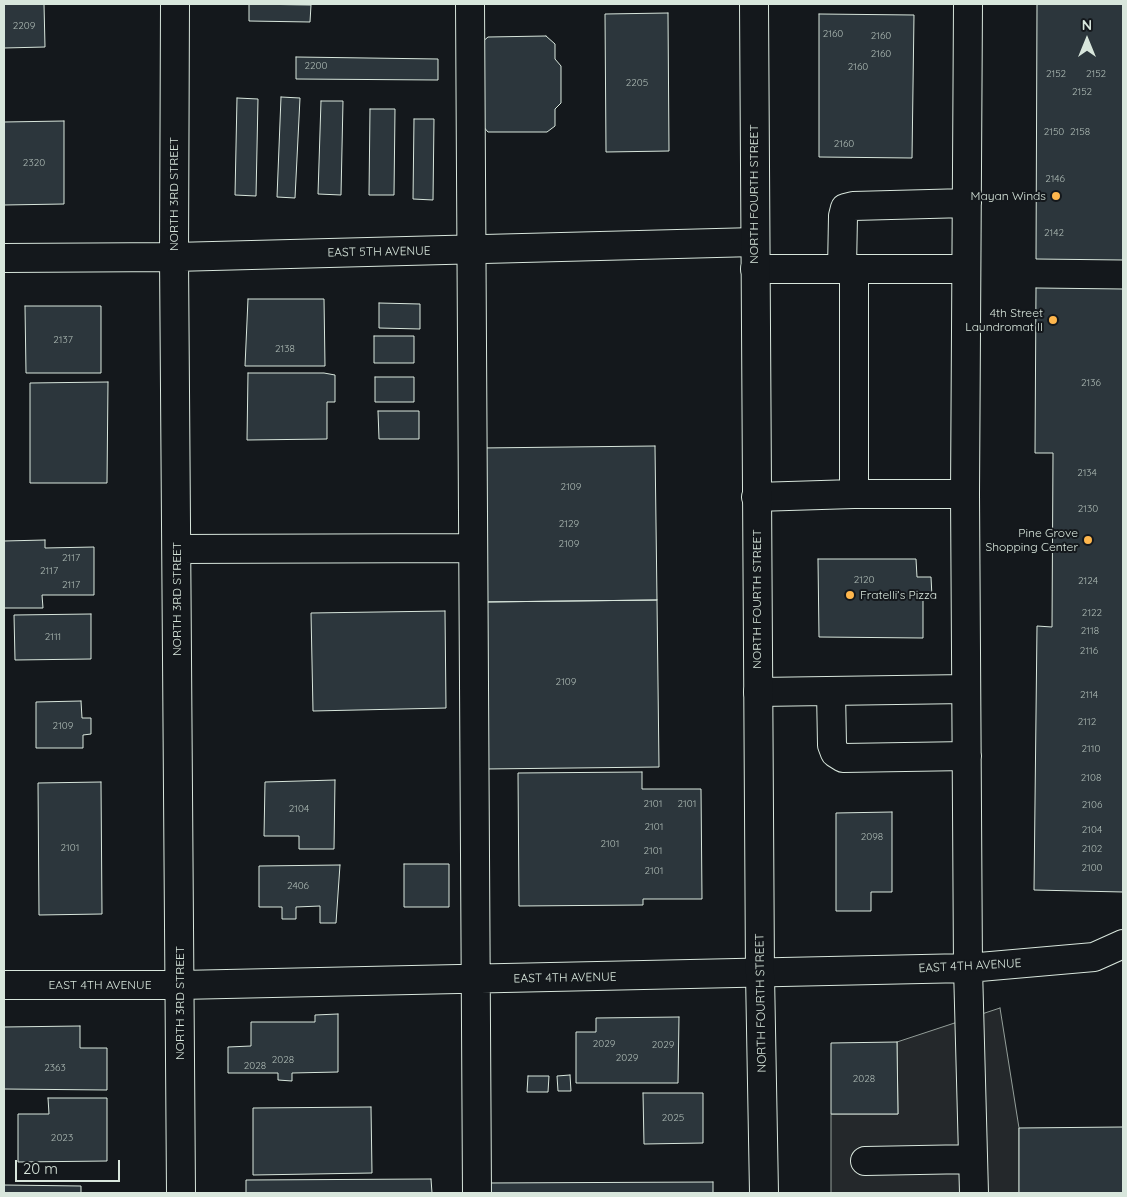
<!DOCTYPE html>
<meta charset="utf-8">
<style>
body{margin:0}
#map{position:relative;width:1127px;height:1197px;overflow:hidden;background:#14181c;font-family:Quicksand,sans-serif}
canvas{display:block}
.frame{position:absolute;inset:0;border:5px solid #d8e6dc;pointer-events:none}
.north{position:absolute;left:1062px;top:15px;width:50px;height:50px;-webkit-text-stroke:4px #14181c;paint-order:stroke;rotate:0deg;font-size:14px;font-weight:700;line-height:20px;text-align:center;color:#d8e6dc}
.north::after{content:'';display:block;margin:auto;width:18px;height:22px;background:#d8e6dc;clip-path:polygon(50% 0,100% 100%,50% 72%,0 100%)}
.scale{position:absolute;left:15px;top:1160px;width:105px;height:22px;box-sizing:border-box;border:2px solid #d8e6dc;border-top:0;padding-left:6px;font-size:15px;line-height:18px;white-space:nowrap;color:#d8e6dc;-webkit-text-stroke:4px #14181c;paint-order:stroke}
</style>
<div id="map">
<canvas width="1127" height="1197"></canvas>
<div class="frame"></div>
<div class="north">N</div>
<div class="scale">20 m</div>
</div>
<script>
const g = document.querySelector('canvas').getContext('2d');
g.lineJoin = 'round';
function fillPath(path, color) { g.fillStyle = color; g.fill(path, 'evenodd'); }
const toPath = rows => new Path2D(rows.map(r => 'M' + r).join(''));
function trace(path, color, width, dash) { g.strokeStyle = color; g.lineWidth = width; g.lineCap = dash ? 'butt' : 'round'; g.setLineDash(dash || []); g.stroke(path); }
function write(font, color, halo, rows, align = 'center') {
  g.font = font + ' Quicksand,sans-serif'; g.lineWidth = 4; g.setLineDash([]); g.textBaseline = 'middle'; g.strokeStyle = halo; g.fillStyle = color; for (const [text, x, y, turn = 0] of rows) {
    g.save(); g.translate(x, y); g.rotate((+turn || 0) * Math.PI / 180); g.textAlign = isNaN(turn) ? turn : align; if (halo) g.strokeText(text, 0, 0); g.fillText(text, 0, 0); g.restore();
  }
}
const parking = toPath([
 [1000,1008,1019,1128,1019,1193,831,1193,831,1114,898,1114,897,1042,1000,1008]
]);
fillPath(parking, '#24282b');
trace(parking, '#939e99', 1);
const building = toPath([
 [4,4,44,4,45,47,4,48,4,4],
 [249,4,311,5,310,22,249,21,249,4],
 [1037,4,1123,4,1123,260,1036,259,1037,4],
 [668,13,669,151,606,152,605,14,668,13],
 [819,14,914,15,912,158,819,157,819,14],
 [546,36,555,44,555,59,561,66,561,103,555,109,555,126,547,132,488,132,482,125,481,43,488,37,546,36],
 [296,57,438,59,438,80,296,79,296,57],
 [281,97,300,98,295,198,277,197,281,97],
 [237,98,258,99,256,196,235,195,237,98],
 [321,101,343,101,341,195,318,194,321,101],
 [370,109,395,109,394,195,369,195,370,109],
 [414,119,434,119,433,200,413,199,414,119],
 [64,121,64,204,4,205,4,122,64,121],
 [1036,288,1123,289,1123,892,1034,890,1037,626,1052,627,1053,453,1035,453,1036,288],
 [248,299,324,299,325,366,245,366,248,299],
 [379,303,420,304,420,329,379,328,379,303],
 [25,306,101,306,101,373,26,373,25,306],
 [374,336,414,336,414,363,374,363,374,336],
 [248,373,324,373,335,375,335,402,327,402,327,439,247,440,248,373],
 [375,377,414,377,414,402,375,402,375,377],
 [108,382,107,483,30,483,30,383,108,382],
 [378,411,419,411,419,439,379,439,378,411],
 [655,446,657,600,483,602,481,448,655,446],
 [45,540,45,548,94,547,94,595,42,595,43,608,4,608,4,541,45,540],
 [818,559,916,559,917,577,931,577,932,597,923,596,923,638,819,637,818,559],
 [657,600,659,767,485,769,483,602,657,600],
 [445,611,446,708,313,711,311,613,445,611],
 [91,614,91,659,15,660,14,615,91,614],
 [81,701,82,718,91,718,91,734,83,735,83,748,36,748,36,702,81,701],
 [642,772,642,789,701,789,702,899,643,899,643,905,519,906,518,773,642,772],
 [335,780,334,849,299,849,299,836,264,836,265,782,335,780],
 [101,782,102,914,39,915,38,783,101,782],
 [892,812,892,892,871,892,871,911,836,911,836,813,892,812],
 [404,864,449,864,449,907,404,907,404,864],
 [340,865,336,923,320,923,320,906,296,907,296,919,282,919,282,907,259,907,259,866,340,865],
 [338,1014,338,1072,292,1073,292,1081,278,1080,278,1073,228,1073,228,1047,251,1046,251,1022,315,1022,315,1015,338,1014],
 [679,1017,678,1083,576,1083,576,1032,596,1032,596,1018,679,1017],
 [80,1026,80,1048,107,1048,107,1090,4,1089,4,1027,80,1026],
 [897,1042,898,1114,831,1114,831,1043,897,1042],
 [570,1075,571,1091,558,1091,557,1076,570,1075],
 [528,1076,549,1076,548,1092,527,1092,528,1076],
 [643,1093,703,1093,703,1143,644,1144,643,1093],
 [48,1098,107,1098,107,1161,18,1162,18,1114,49,1114,48,1098],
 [371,1107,372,1173,253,1175,253,1108,371,1107],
 [1123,1127,1123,1193,1019,1193,1019,1128,1123,1127],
 [431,1179,432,1193,246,1193,246,1180,431,1179],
 [713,1182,713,1193,485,1193,485,1183,713,1182],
 [4,1185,81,1186,81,1193,4,1193,4,1185]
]);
fillPath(building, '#2c363c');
trace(building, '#d8e6dc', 1);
const minor = toPath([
 [175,4,174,257,181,1193],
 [470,4,477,1193],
 [968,4,965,494,968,968,974,1193],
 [4,258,174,257,755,242],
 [755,269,854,269,854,494,756,497],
 [842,269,843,216,845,208,853,206,967,203],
 [854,269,966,269],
 [854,494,965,494],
 [177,549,473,548],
 [831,691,832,745,835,753,843,758,967,756],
 [758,692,966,689],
 [4,985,180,985,968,968,1094,957,1123,944],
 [865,1161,973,1159]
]);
const major = toPath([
 [754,4,760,974,764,1193]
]);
trace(minor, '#d8e6dc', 30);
trace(major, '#d8e6dc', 30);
trace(minor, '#14181c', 28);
trace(major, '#14181c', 28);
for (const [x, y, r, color] of [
 [1056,196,5,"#ffb74d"],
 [1053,320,5,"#ffb74d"],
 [1088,540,5,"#ffb74d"],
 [850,595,5,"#ffb74d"]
]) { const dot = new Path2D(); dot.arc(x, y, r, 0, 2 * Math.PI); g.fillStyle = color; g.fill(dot); trace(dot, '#14181c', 2); }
write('10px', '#adbab4', null, [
 ["2209",24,26],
 ["2160",833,34],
 ["2160",881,36],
 ["2160",881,54],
 ["2200",316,66],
 ["2160",858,67],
 ["2152",1056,74],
 ["2152",1096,74],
 ["2205",637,83],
 ["2152",1082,92],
 ["2150",1054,132],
 ["2158",1080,132],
 ["2160",844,144],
 ["2320",34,163],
 ["2146",1055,179],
 ["2142",1054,233],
 ["2137",63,340],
 ["2138",285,349],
 ["2136",1091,383],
 ["2134",1087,473],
 ["2109",571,487],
 ["2130",1088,509],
 ["2129",569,524],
 ["2109",569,544],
 ["2117",71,558],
 ["2117",49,571],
 ["2120",864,580],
 ["2124",1088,581],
 ["2117",71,585],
 ["2122",1092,613],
 ["2118",1090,631],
 ["2111",53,637],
 ["2116",1089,651],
 ["2109",566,682],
 ["2114",1089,695],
 ["2112",1087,722],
 ["2109",63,726],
 ["2110",1091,749],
 ["2108",1091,778],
 ["2101",653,804],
 ["2101",687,804],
 ["2106",1092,805],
 ["2104",299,809],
 ["2101",654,827],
 ["2104",1092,830],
 ["2098",872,837],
 ["2101",610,844],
 ["2101",70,848],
 ["2102",1092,849],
 ["2101",653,851],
 ["2100",1092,868],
 ["2101",654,871],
 ["2406",298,886],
 ["2029",604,1044],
 ["2029",663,1045],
 ["2029",627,1058],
 ["2028",283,1060],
 ["2028",255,1066],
 ["2363",55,1068],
 ["2028",864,1079],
 ["2025",673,1118],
 ["2023",62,1138]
]);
write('12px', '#d8e6dc', '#14181c', [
 ["NORTH 3RD STREET",174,194,-90],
 ["NORTH FOURTH STREET",754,194,-90],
 ["EAST 5TH AVENUE",379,252,-1],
 ["NORTH 3RD STREET",177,599,-90],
 ["NORTH FOURTH STREET",757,599,-90],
 ["EAST 4TH AVENUE",970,966,-3],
 ["EAST 4TH AVENUE",565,978,-1],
 ["EAST 4TH AVENUE",100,985],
 ["NORTH 3RD STREET",180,1003,-90],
 ["NORTH FOURTH STREET",761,1003,-91]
]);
write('12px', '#d8e6dc', '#14181c', [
 ["Mayan Winds",1046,196],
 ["4th Street",1043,313],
 ["Laundromat II",1043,327],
 ["Pine Grove",1078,533],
 ["Shopping Center",1078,547],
 ["Fratelli’s Pizza",860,595,"left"]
], 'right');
</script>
